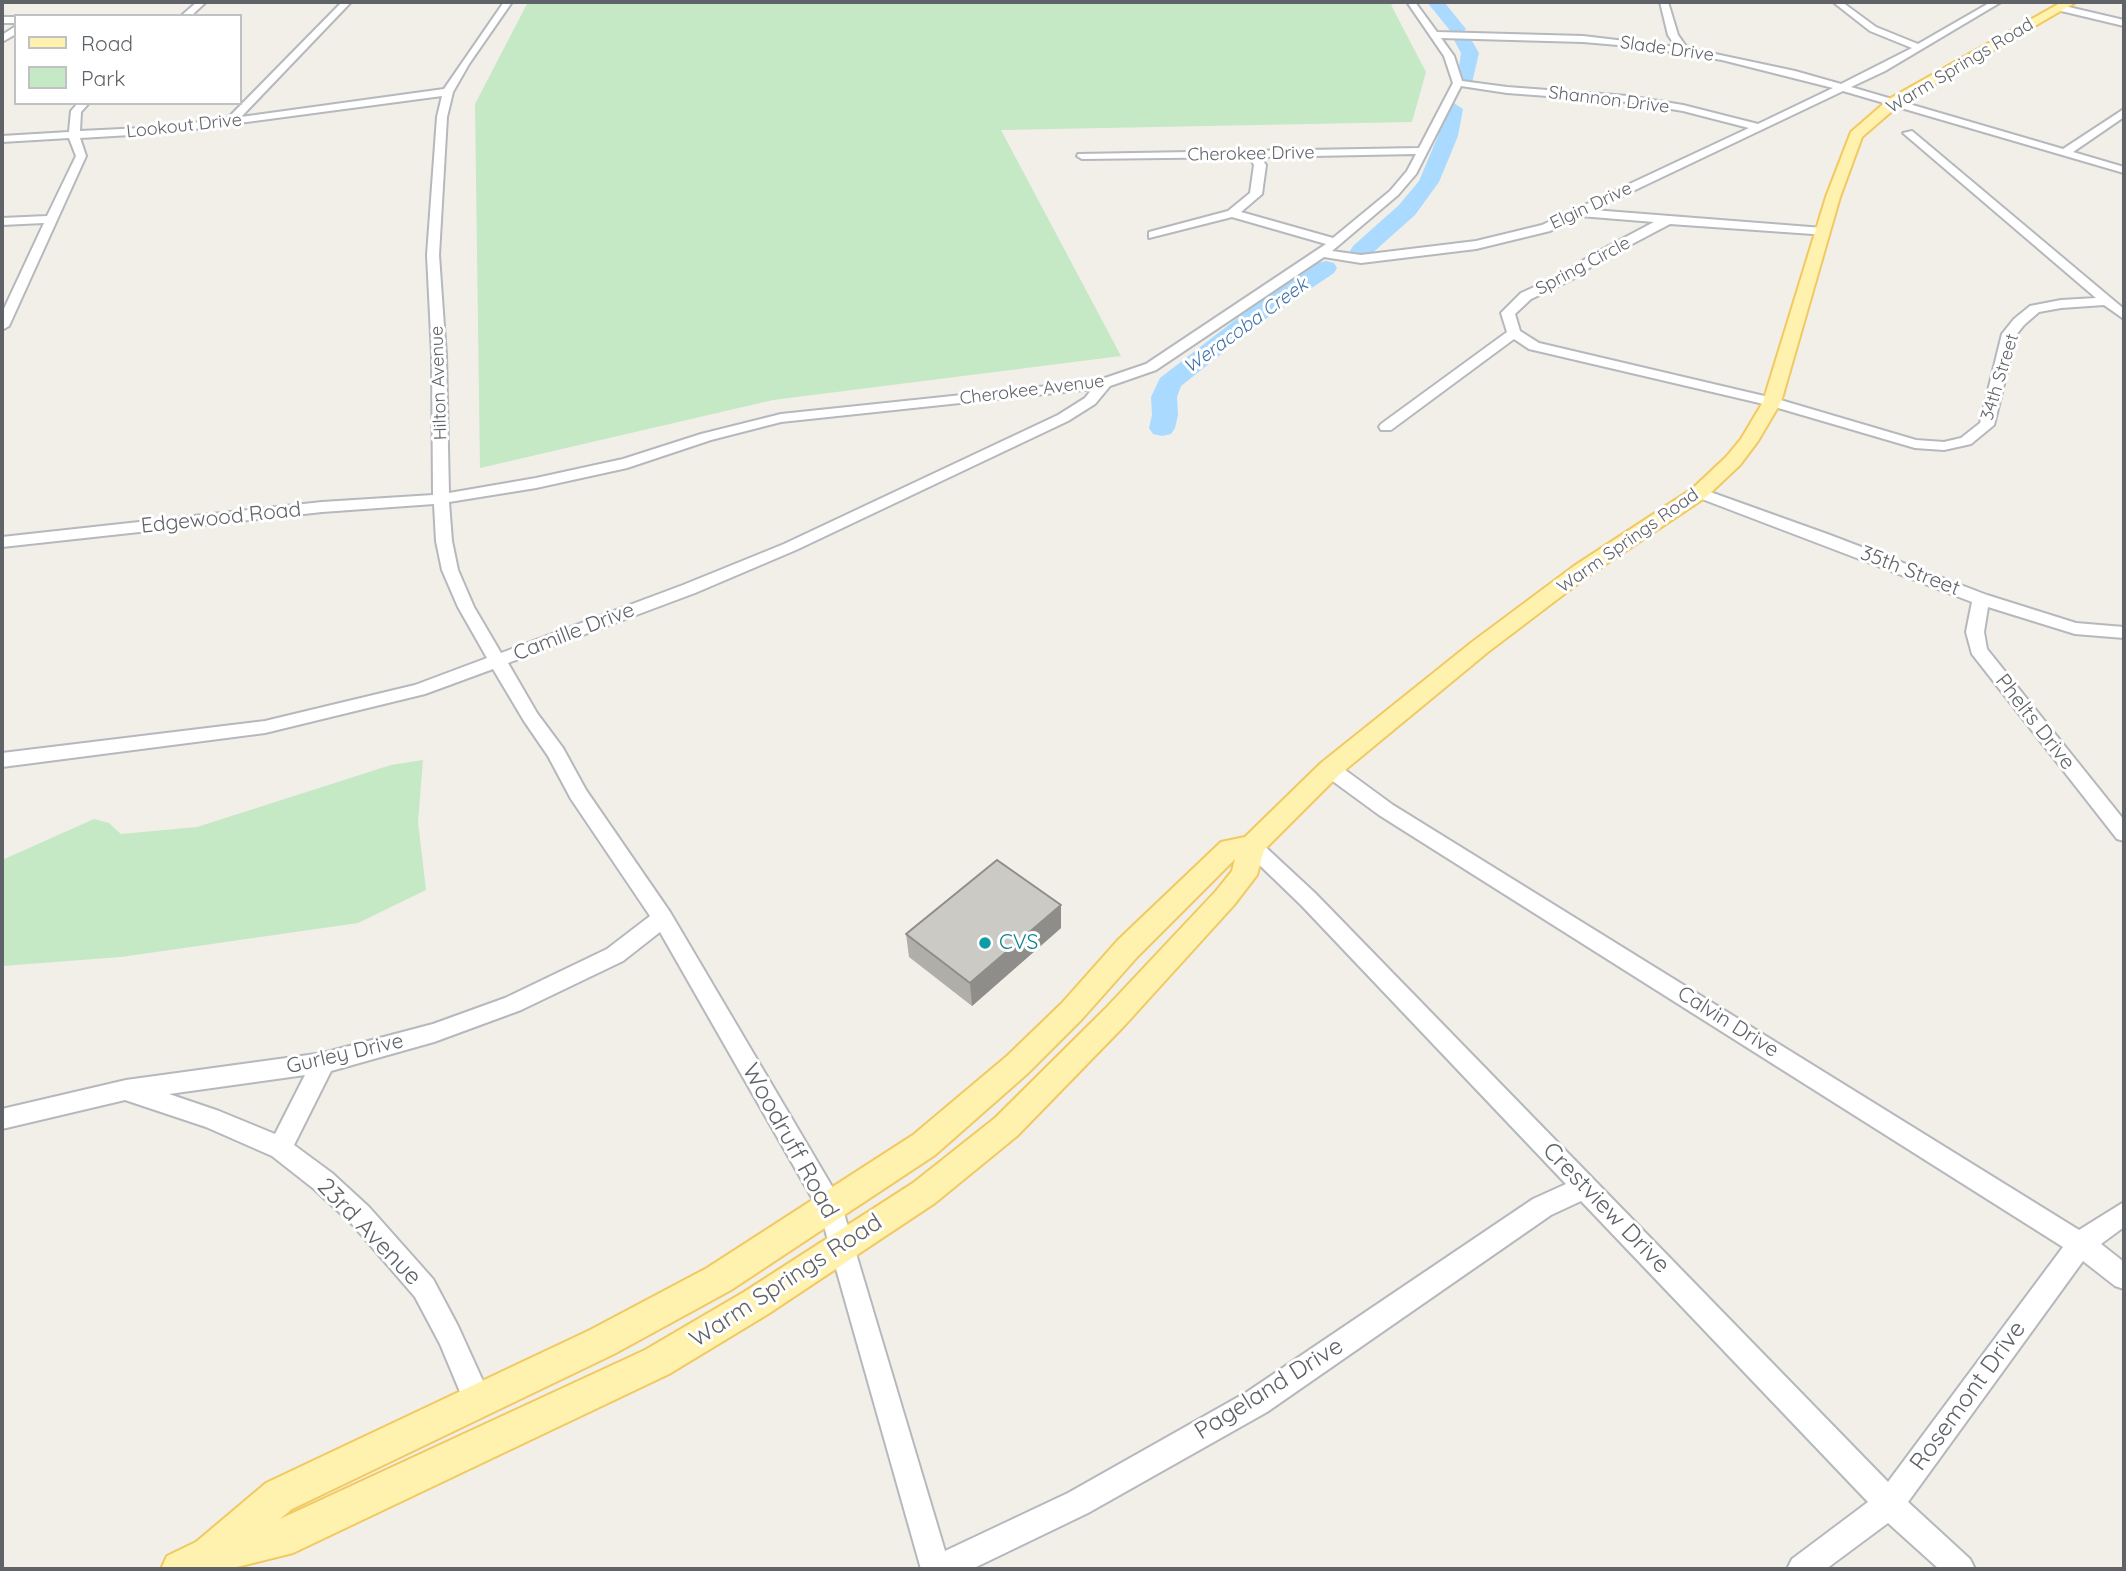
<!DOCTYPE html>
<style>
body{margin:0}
#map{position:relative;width:2126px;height:1571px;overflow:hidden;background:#f1efe8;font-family:Quicksand,sans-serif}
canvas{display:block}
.frame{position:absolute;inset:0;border:4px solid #5f6368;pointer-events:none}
.legend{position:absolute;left:14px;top:14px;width:228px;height:91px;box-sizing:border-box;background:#fff;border:2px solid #bfc1c3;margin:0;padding:9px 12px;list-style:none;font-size:21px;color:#5f6368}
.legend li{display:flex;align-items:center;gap:14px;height:35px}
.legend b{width:35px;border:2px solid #bfc1c3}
</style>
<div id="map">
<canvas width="2126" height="1571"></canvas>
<div class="frame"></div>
<ul class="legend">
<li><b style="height:9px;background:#fff2af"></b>Road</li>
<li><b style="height:19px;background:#c5e8c5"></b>Park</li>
</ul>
</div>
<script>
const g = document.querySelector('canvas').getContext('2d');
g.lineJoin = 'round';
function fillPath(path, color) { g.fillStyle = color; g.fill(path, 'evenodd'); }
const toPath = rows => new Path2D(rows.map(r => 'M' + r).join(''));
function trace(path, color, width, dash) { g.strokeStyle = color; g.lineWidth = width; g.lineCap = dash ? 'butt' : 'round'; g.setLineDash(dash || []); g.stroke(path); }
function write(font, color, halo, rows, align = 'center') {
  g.font = font + ' Quicksand,sans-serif'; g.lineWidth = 6; g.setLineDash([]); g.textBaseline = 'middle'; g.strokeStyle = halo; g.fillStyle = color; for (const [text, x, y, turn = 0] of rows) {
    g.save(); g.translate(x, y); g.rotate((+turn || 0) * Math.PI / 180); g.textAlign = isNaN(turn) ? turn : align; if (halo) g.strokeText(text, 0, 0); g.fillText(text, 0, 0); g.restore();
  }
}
fillPath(toPath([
 [528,2,1401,2,1391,5,1426,72,1412,122,1001,130,1121,356,773,400,480,468,475,104],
 [423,760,418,822,426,890,358,923,121,957,2,966,2,860,94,819,109,823,121,834,197,827,391,765]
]), '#c5e8c5');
fillPath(toPath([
 [1427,2,1444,2,1466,29,1462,33,1468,34,1479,53,1472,83,1466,84,1457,79,1461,53,1453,38,1458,34,1452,33,1427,2],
 [1454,103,1463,109,1458,136,1439,182,1415,215,1369,256,1353,256,1350,251,1353,246,1399,205,1419,181,1438,136,1445,109,1454,103],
 [1326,261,1334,263,1337,268,1334,273,1264,320,1181,386,1177,397,1178,415,1175,428,1171,434,1162,436,1153,434,1149,428,1152,415,1151,397,1160,378,1248,310,1318,263,1326,261]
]), '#aadaff');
const minor = toPath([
 [197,2,206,2,191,16,181,16,197,2],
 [342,2,351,2,241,117,444,89,504,2,512,2,469,64,453,92,447,117,439,255,446,355,449,493,536,478,623,459,701,434,781,414,1086,382,1102,379,1146,364,1326,244,1232,217,1149,238,1149,232,1228,211,1250,193,1254,165,1249,157,1082,159,1077,156,1078,154,1419,148,1453,83,1444,56,1407,2,1415,2,1437,32,1583,36,1676,47,1668,35,1660,2,1668,2,1678,35,1687,48,1795,71,1841,84,1912,48,1870,31,1833,2,1842,2,1876,27,1918,44,1991,2,2001,2,1885,71,1851,87,2063,149,2124,109,2124,117,2073,152,2124,167,2124,173,1843,91,1593,210,1823,228,1829,232,1827,235,1670,224,1598,262,1571,280,1531,299,1515,314,1520,331,1539,343,1777,399,1916,440,1944,442,1961,438,1980,423,2002,334,2014,319,2030,306,2061,300,2096,298,1903,133,1912,131,2124,309,2124,319,2104,305,2061,308,2039,312,2024,325,2016,335,1994,425,1971,444,1944,450,1915,448,1768,405,1529,349,1514,339,1391,430,1381,430,1379,427,1381,424,1507,332,1501,313,1521,293,1563,274,1590,256,1654,222,1580,216,1550,231,1476,249,1361,263,1324,257,1156,370,1110,386,1095,404,1068,421,796,550,695,593,508,663,537,713,563,748,586,790,670,912,840,1200,945,1551,1068,1493,1247,1392,1533,1199,1566,1184,1301,905,1245,851,1242,846,1245,841,1252,838,1259,841,1315,893,1888,1482,2063,1247,1379,815,1323,774,1320,769,1323,764,1330,762,1337,764,1393,805,2079,1230,2124,1202,2124,1227,2101,1244,2124,1262,2124,1289,2115,1286,2083,1261,1908,1502,1970,1559,1975,1569,1939,1569,1888,1523,1826,1569,1787,1569,1792,1559,1868,1502,1581,1201,1551,1215,1267,1412,1088,1513,972,1569,921,1569,820,1212,660,932,623,961,521,1010,434,1042,331,1071,294,1145,332,1173,369,1207,433,1279,458,1326,492,1401,488,1411,478,1415,468,1411,440,1344,415,1297,351,1223,314,1189,272,1156,206,1127,125,1100,2,1129,2,1109,126,1080,323,1053,433,1024,505,998,607,949,650,916,571,799,548,756,524,721,493,669,425,694,265,733,2,767,2,753,265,721,415,685,487,658,458,607,442,570,436,541,434,504,322,512,2,547,2,537,322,502,433,495,432,355,427,255,437,117,442,96,164,133,80,138,86,156,9,326,2,330,2,313,44,223,2,225,2,218,47,216,76,156,69,138,2,142,2,136,69,132,71,111,78,103,89,103,81,112,80,131,164,127,228,118,342,2],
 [1441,38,1583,42,1641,47,1722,60,1833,88,1758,124,1683,105,1628,96,1507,87,1462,81,1454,56,1441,38],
 [1461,86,1507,93,1628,102,1683,111,1749,128,1542,225,1476,241,1361,255,1332,251,1398,195,1416,174,1461,86],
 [1416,154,1407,171,1390,191,1333,238,1241,212,1262,194,1266,165,1260,157,1416,154],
 [1092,389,1085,398,1058,415,784,544,683,585,501,653,474,607,458,570,452,541,449,502,536,488,627,468,711,440,781,422,1092,389],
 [305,1075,275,1134,219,1111,169,1094,305,1075],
 [2060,5,2124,20,2124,26,2057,10,2057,6,2060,5],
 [2,17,16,17,16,23,2,23,2,17],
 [16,26,16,34,2,42,2,35,16,26],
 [1699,488,1830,535,1987,595,2076,623,2124,627,2124,638,2075,634,1988,607,1984,632,1987,649,2124,820,2124,841,2117,839,1972,654,1966,632,1972,602,1694,496,1691,493,1699,488]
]);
const major = toPath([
 [2062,2,2076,2,1899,105,1862,137,1840,197,1781,402,1758,441,1740,465,1706,497,1588,576,1488,652,1339,775,1264,850,1257,875,1234,905,1125,1025,1017,1136,935,1203,768,1314,669,1374,293,1553,229,1569,161,1569,167,1556,196,1542,266,1483,590,1330,707,1268,913,1135,1007,1056,1062,1003,1118,940,1221,842,1245,837,1321,763,1472,642,1574,566,1692,489,1726,457,1741,439,1763,402,1826,197,1851,132,1889,99,2062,2],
 [1235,859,1232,871,1216,891,1105,1009,995,1118,913,1183,744,1292,645,1350,280,1519,292,1509,614,1354,731,1290,935,1155,1027,1074,1082,1019,1138,956,1235,859]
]);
trace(minor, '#b5b8bc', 4);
trace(major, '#f2c960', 4);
fillPath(minor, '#fff');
fillPath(major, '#fff2af');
fillPath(toPath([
 [1061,905,1061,928,972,1006,909,957,906,934]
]), '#afaea9');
fillPath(toPath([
 [1061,905,1061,928,972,1006,970,983]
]), '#8f8d8a');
const building = toPath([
 [997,860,1061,905,970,983,906,934,997,860]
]);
fillPath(building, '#cccac5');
trace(building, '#8f8d8a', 2);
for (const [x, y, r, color] of [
 [985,943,7,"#0f9aa8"]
]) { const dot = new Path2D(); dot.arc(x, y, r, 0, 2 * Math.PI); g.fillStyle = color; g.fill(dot); trace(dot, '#fff', 2.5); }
write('18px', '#5f6368', '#fff', [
 ["Slade Drive",1667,49,8],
 ["Warm Springs Road",1960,66,-31],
 ["Shannon Drive",1609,100,7],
 ["Lookout Drive",184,126,-6],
 ["Cherokee Drive",1251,154,-1],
 ["Elgin Drive",1591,206,-25],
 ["Spring Circle",1583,266,-28],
 ["34th Street",2000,377,-73],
 ["Hilton Avenue",439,383,-92],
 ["Cherokee Avenue",1032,390,-7],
 ["Warm Springs Road",1628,541,-35]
]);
write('italic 19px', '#4174aa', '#fff', [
 ["Weracoba Creek",1246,326,-36]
]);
write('21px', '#5f6368', '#fff', [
 ["Edgewood Road",221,518,-6],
 ["35th Street",1910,571,21],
 ["Camille Drive",574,632,-21],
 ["Phelts Drive",2035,722,52],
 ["Calvin Drive",1728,1022,32],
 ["Gurley Drive",345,1054,-13]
]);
write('21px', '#0d838f', '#fff', [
 ["CVS",999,943]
], 'left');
write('24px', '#5f6368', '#fff', [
 ["Woodruff Road",790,1141,61],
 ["Crestview Drive",1606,1208,46],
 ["23rd Avenue",369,1232,46],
 ["Warm Springs Road",786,1281,-33],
 ["Pageland Drive",1269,1389,-32],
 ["Rosemont Drive",1968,1396,-54]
]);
</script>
